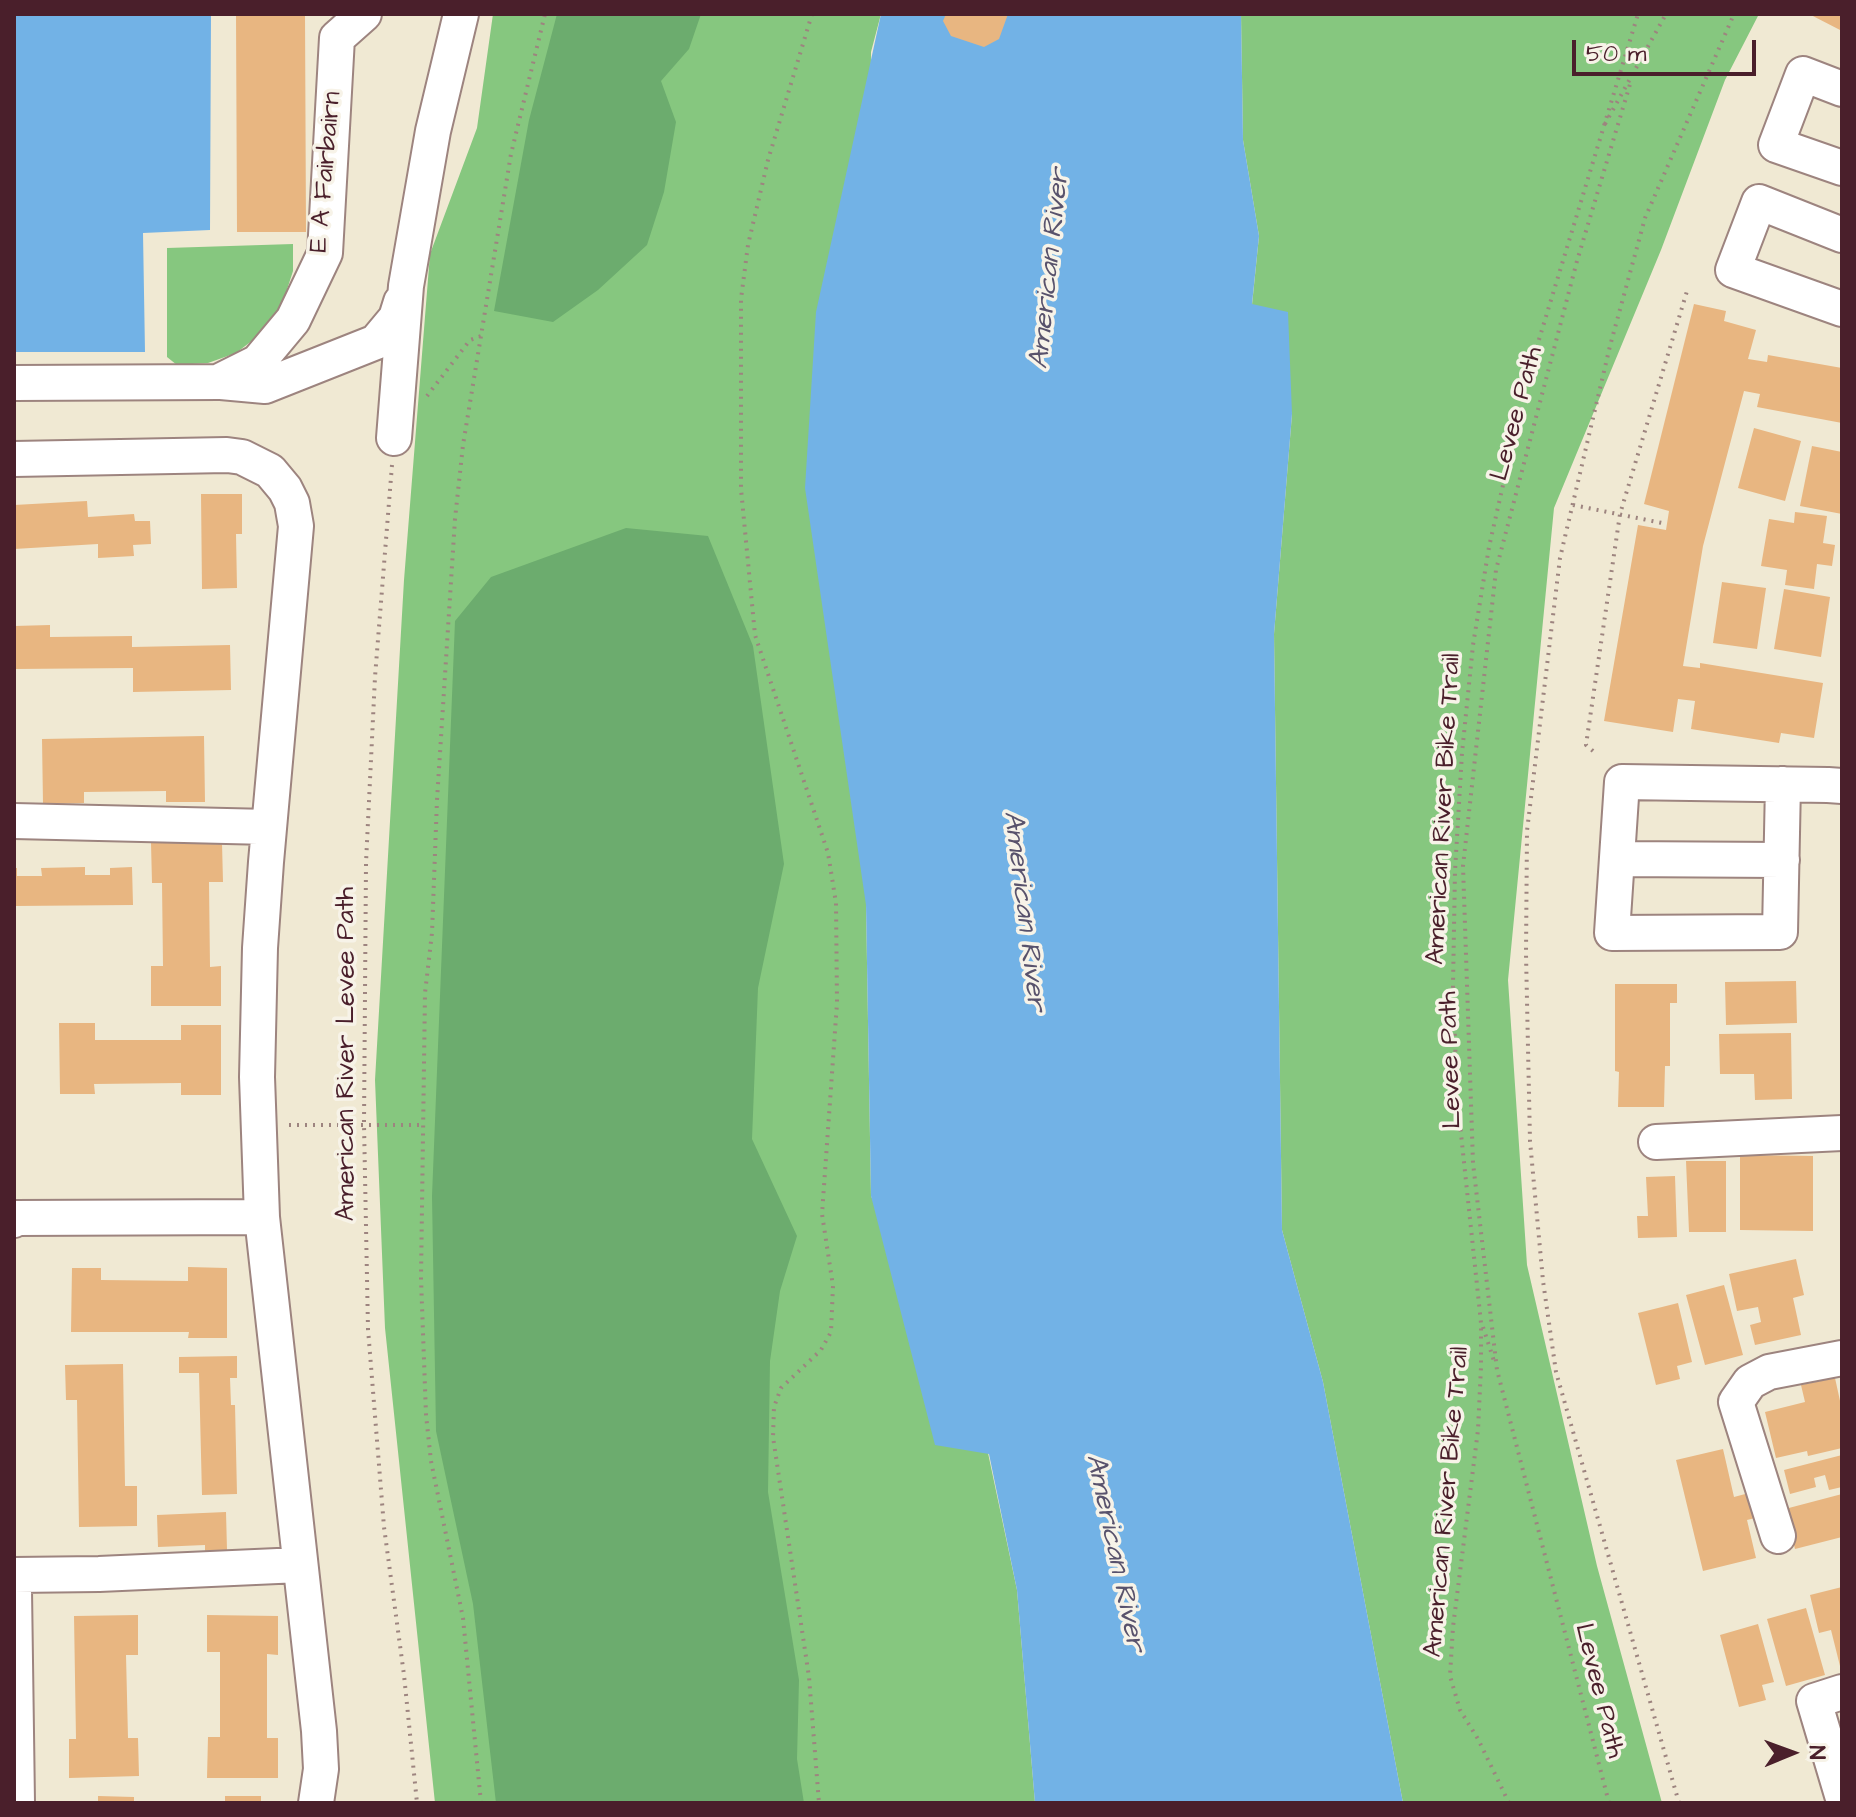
<!DOCTYPE html>
<style>
body{margin:0}
#map{position:relative;width:1856px;height:1817px;overflow:hidden;background:#f0e9d3;font-family:"Architects Daughter",sans-serif}
canvas{display:block}
.frame{position:absolute;inset:0;border:16px solid #4a1f2b;pointer-events:none}
.north{position:absolute;left:1752px;top:1713px;width:80px;height:80px;-webkit-text-stroke:6px #f7f3e8;paint-order:stroke;rotate:89deg;font-size:22px;font-weight:700;line-height:32px;text-align:center;color:#4a1f2b}
.north::after{content:'';display:block;margin:auto;width:28px;height:36px;background:#4a1f2b;clip-path:polygon(50% 0,100% 100%,50% 72%,0 100%)}
.scale{position:absolute;left:1572px;top:40px;width:184px;height:36px;box-sizing:border-box;border:4px solid #4a1f2b;border-top:0;padding-left:10px;font-size:24px;line-height:28px;white-space:nowrap;color:#4a1f2b;-webkit-text-stroke:6px #f7f3e8;paint-order:stroke}
</style>
<div id="map">
<canvas width="1856" height="1817"></canvas>
<div class="frame"></div>
<div class="north">N</div>
<div class="scale">50 m</div>
</div>
<script>
const g = document.querySelector('canvas').getContext('2d');
g.lineJoin = 'round';
function fillPath(path, color) { g.fillStyle = color; g.fill(path, 'evenodd'); }
const toPath = rows => new Path2D(rows.map(r => 'M' + r).join(''));
function trace(path, color, width, dash) { g.strokeStyle = color; g.lineWidth = width; g.lineCap = dash ? 'butt' : 'round'; g.setLineDash(dash || []); g.stroke(path); }
function write(font, color, halo, rows, align = 'center') {
  g.font = font + ' "Architects Daughter",sans-serif'; g.lineWidth = 7; g.setLineDash([]); g.textBaseline = 'middle'; g.strokeStyle = halo; g.fillStyle = color; for (const [text, x, y, turn = 0] of rows) {
    g.save(); g.translate(x, y); g.rotate((+turn || 0) * Math.PI / 180); g.textAlign = isNaN(turn) ? turn : align; if (halo) g.strokeText(text, 0, 0); g.fillText(text, 0, 0); g.restore();
  }
}
fillPath(toPath([
 [493,14,881,14,871,52,866,905,871,1196,988,1453,1017,1590,1035,1803,435,1803,385,1328,375,1080,404,580,430,254,477,128],
 [1241,14,1759,14,1725,80,1661,250,1554,508,1508,980,1527,1265,1597,1566,1662,1803,1403,1803,1323,1382,1282,1230,1274,634,1292,414,1252,305,1259,236,1243,140],
 [293,244,293,271,282,305,262,333,236,353,208,363,177,365,167,357,167,248]
]), '#86c77f');
fillPath(toPath([
 [557,14,701,14,689,49,661,81,676,122,664,192,647,245,598,290,553,322,494,311,529,120],
 [626,528,708,536,753,646,784,864,758,988,752,1139,797,1236,780,1291,770,1361,768,1492,799,1680,797,1759,804,1803,496,1803,473,1604,436,1431,432,1196,455,621,491,577]
]), '#6cac6e');
fillPath(toPath([
 [14,14,211,14,210,230,143,233,145,352,14,352],
 [881,14,1241,14,1243,140,1259,236,1252,304,1288,312,1292,414,1274,634,1282,1230,1323,1382,1403,1803,1035,1803,1017,1590,989,1454,935,1445,871,1196,866,905,805,488,816,312]
]), '#72b2e6');
fillPath(toPath([
 [236,14,305,14,306,232,237,232],
 [946,14,1008,14,999,39,984,47,951,36,943,21],
 [1809,14,1842,14,1842,31],
 [1694,304,1726,311,1724,321,1756,330,1748,359,1767,362,1768,355,1842,368,1842,423,1757,407,1760,394,1744,391,1703,546,1683,666,1700,668,1700,663,1823,683,1814,738,1781,733,1779,743,1691,729,1695,701,1678,699,1673,732,1604,721,1638,525,1666,530,1669,511,1644,504],
 [1754,428,1801,441,1785,501,1738,488],
 [1812,446,1842,452,1842,514,1800,506],
 [201,494,242,494,242,534,236,534,237,588,202,589],
 [87,501,88,517,134,514,135,521,150,521,151,544,133,545,134,556,98,558,98,544,14,549,14,505],
 [1795,512,1827,516,1823,543,1835,545,1832,566,1817,564,1814,589,1785,585,1787,570,1761,566,1769,519,1794,523],
 [1722,582,1766,588,1757,649,1713,643],
 [1784,589,1830,597,1821,657,1774,649],
 [50,625,50,637,132,636,132,647,230,645,231,690,133,692,133,668,14,669,14,626],
 [204,736,205,802,166,802,166,791,84,792,84,803,43,804,42,739],
 [151,843,222,843,223,882,209,882,210,967,221,966,221,1006,151,1006,151,966,163,966,162,883,152,883],
 [85,867,85,875,110,875,110,868,132,867,133,905,14,906,14,868,17,868,17,876,42,876,41,868],
 [1796,981,1797,1023,1726,1025,1725,982],
 [1615,984,1677,984,1677,1003,1670,1003,1670,1066,1665,1066,1664,1107,1618,1107,1619,1072,1615,1071],
 [59,1023,95,1023,95,1040,181,1040,181,1025,221,1025,221,1095,181,1095,181,1083,94,1084,95,1094,60,1094],
 [1791,1033,1792,1099,1755,1100,1754,1074,1720,1074,1719,1034],
 [1740,1155,1813,1156,1813,1231,1740,1230],
 [1686,1161,1726,1161,1726,1232,1689,1232],
 [1675,1176,1677,1237,1638,1238,1637,1216,1648,1216,1646,1177],
 [1796,1259,1804,1295,1793,1298,1801,1335,1755,1345,1750,1325,1761,1322,1758,1307,1737,1311,1729,1274],
 [188,1267,227,1268,227,1338,188,1338,189,1332,71,1332,72,1268,101,1268,101,1280,188,1281],
 [1724,1285,1743,1355,1705,1365,1686,1295],
 [1678,1303,1692,1362,1677,1366,1680,1379,1656,1385,1638,1313],
 [237,1356,237,1378,230,1378,231,1405,235,1405,237,1494,202,1495,199,1373,179,1373,179,1357],
 [123,1364,125,1486,137,1486,137,1526,79,1527,77,1400,66,1400,65,1365],
 [1835,1378,1842,1410,1842,1448,1808,1456,1807,1451,1776,1458,1765,1412,1805,1402,1801,1385],
 [1723,1449,1734,1497,1749,1493,1755,1518,1747,1520,1756,1558,1703,1571,1676,1460],
 [1842,1455,1842,1487,1829,1490,1825,1475,1814,1478,1816,1487,1790,1494,1784,1470],
 [1842,1494,1842,1537,1795,1549,1785,1509],
 [226,1512,227,1550,205,1551,205,1545,158,1547,157,1515],
 [1842,1587,1842,1670,1841,1670,1831,1630,1819,1633,1810,1595],
 [1806,1608,1825,1675,1786,1686,1767,1619],
 [138,1615,138,1655,126,1655,128,1738,138,1738,139,1776,69,1778,69,1739,76,1739,74,1616],
 [207,1615,278,1616,278,1655,267,1654,267,1738,278,1738,278,1778,207,1778,208,1737,220,1737,220,1652,207,1652],
 [1758,1624,1774,1682,1762,1685,1766,1700,1739,1707,1720,1635],
 [98,1796,134,1797,134,1803,98,1803],
 [225,1796,261,1796,261,1803,225,1803]
]), '#e8b681');
const minor = toPath([
 [1842,89,1803,74,1776,145,1842,168],
 [1842,235,1759,202,1733,270,1842,309],
 [221,382,265,386,376,342,396,318,401,302],
 [14,383,218,382,258,362,293,320,325,253,337,38,364,14],
 [394,438,406,286,433,131,461,14],
 [14,459,227,455,242,457,270,471,285,489,292,503,296,526,266,862,260,948,257,1077,262,1217,319,1731,321,1769,316,1803],
 [1783,784,1780,932,1612,933,1622,782,1828,785,1842,786],
 [14,821,269,827],
 [1617,859,1782,860],
 [1656,1142,1842,1133],
 [14,1220,15,1218,262,1217],
 [1778,1536,1736,1402,1750,1382,1769,1372,1842,1358],
 [14,1575,99,1574,300,1565],
 [14,1590,17,1803],
 [1842,1692,1814,1701,1842,1795]
]);
trace(minor, '#9d847f', 38);
trace(toPath([
 [812,14,768,160,748,245,741,299,741,489,755,635,828,853,836,903,837,1003,822,1214,833,1286,831,1332,821,1350,781,1388,774,1407,773,1437,809,1677,819,1803],
 [1605,124,1666,14],
 [427,396,470,340,481,336],
 [392,465,375,677,366,863,364,1124,368,1329,384,1527,404,1675,417,1803],
 [1573,505,1667,524],
 [1593,751,1586,745,1620,514,1687,291],
 [289,1125,422,1125],
 [1483,1327,1494,1361],
 [481,1803,463,1618,431,1461,426,1415,421,1278,425,993,432,933,437,800,455,519,463,445,511,154,545,14],
 [1509,1803,1478,1739,1460,1710,1450,1676,1453,1627,1478,1430,1481,1367,1481,1323,1457,1096,1453,986,1455,871,1462,753,1473,645,1489,547,1527,379,1638,14],
 [1609,1803,1497,1370,1473,1163,1463,866,1496,570,1577,261,1631,81],
 [1679,1803,1556,1372,1543,1281,1530,1141,1526,954,1527,831,1560,558,1610,346,1645,218,1734,14]
]), '#9d847f', 4, [2, 6]);
trace(minor, '#fff', 34);
write('26px', '#4a1f2b', '#f7f3e8', [
 ["E A Fairbairn",327,172,-85],
 ["Levee Path",1518,414,-75],
 ["American River Bike Trail",1445,809,-87],
 ["American River Levee Path",348,1054,-90],
 ["Levee Path",1452,1060,-92],
 ["American River Bike Trail",1448,1502,-85],
 ["Levee Path",1598,1691,76]
]);
write('italic 28px', '#58526c', '#f7f3e8', [
 ["American River",1051,269,-84],
 ["American River",1023,911,83],
 ["American River",1114,1553,78]
]);
</script>
